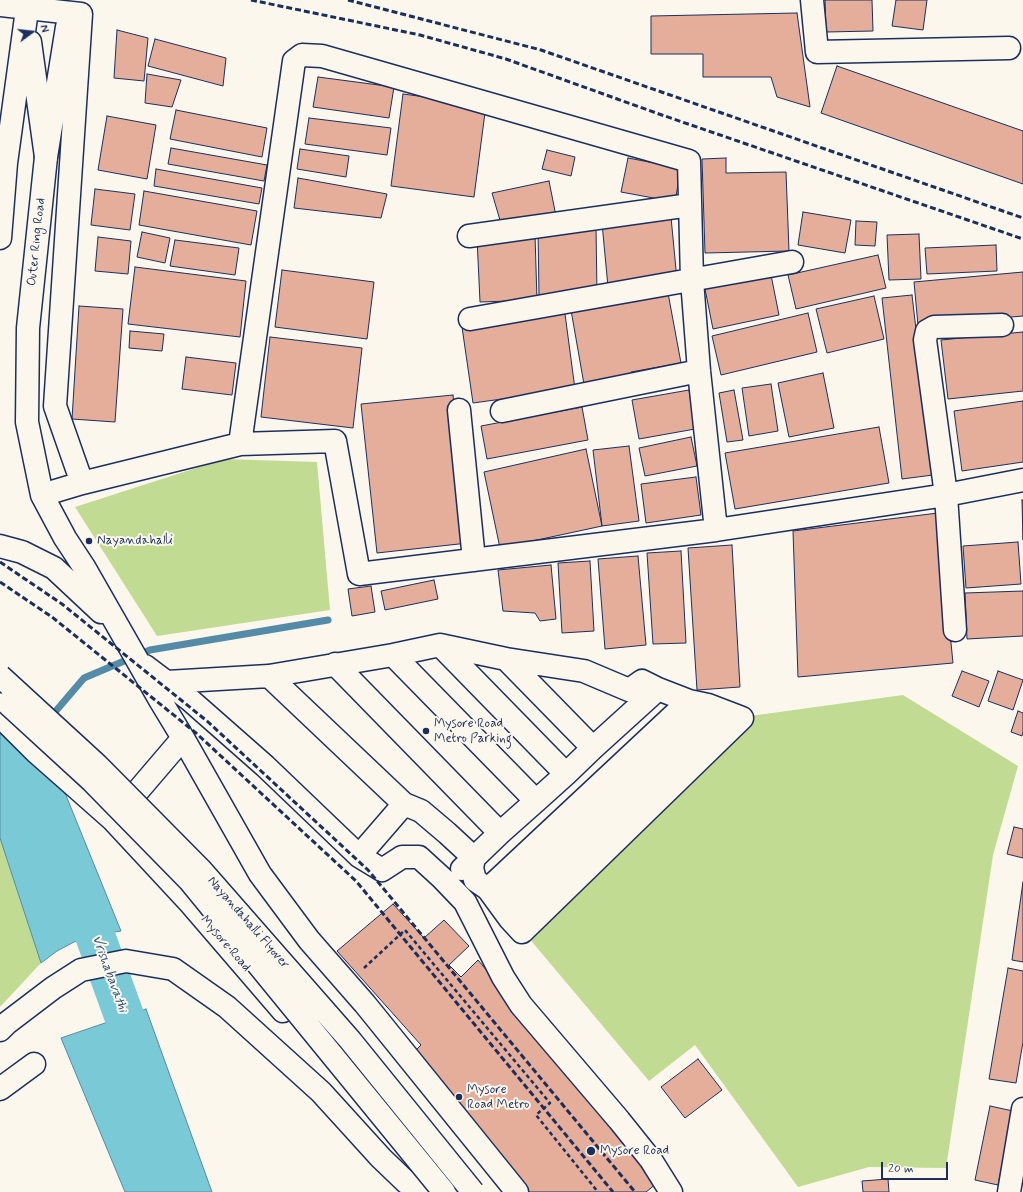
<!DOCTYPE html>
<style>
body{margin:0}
#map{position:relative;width:1023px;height:1192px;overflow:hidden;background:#fbf7ec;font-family:Mynerve,sans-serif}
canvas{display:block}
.north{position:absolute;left:12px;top:12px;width:40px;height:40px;-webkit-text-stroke:3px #fbf7ec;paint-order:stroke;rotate:75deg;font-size:11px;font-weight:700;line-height:16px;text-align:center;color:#1b2f5e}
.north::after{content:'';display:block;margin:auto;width:14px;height:18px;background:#1b2f5e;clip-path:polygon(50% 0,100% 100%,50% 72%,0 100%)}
.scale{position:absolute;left:881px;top:1162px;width:67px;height:18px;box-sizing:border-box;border:2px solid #1b2f5e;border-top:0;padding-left:5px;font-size:12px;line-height:14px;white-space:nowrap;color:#1b2f5e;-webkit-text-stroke:3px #fbf7ec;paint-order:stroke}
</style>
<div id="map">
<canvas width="1023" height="1192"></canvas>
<div class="north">N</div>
<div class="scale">20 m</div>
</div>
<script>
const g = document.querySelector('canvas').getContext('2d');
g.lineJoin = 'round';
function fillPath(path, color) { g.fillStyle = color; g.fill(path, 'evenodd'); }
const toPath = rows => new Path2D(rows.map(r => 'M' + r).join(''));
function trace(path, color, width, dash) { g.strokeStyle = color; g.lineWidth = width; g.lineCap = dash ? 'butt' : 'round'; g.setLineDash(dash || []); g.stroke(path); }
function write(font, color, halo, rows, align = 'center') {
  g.font = font + ' Mynerve,sans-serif'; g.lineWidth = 4; g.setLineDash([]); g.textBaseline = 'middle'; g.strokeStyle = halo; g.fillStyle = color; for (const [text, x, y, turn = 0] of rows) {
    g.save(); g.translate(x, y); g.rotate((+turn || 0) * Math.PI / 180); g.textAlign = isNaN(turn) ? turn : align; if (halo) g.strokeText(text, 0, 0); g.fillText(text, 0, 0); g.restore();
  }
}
fillPath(toPath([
 [224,459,317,462,330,610,157,636,75,507],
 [903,695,1018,766,993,855,946,1168,869,1167,798,1187,695,1045,649,1081,528,937,750,716],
 [0,838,41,963,0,1007]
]), '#c1db92');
const water = toPath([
 [0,732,65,793,121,931,89,936,74,942,57,951,41,963,0,838,0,732],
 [146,1009,212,1192,125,1192,61,1038,146,1009]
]);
fillPath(water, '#7ac9d6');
trace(water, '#548ba6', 1);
trace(toPath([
 [49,719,84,678,150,650,328,620]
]), '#548ba6', 7);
trace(toPath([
 [76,883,143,1068]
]), '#7ac9d6', 40);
const building = toPath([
 [825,0,872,0,873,31,826,32,825,0],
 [896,0,927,0,923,30,892,26,896,0],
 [797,13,810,107,777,97,771,77,703,77,703,54,651,54,651,16,797,13],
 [117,30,148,38,144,81,114,78,117,30],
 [155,39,226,58,223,86,148,66,155,39],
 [837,66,1023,131,1023,184,821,113,837,66],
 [147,74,181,80,172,107,145,103,147,74],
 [318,77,394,87,389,118,313,107,318,77],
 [403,94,486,105,474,197,391,186,403,94],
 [176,110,267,128,262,157,170,139,176,110],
 [107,116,156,125,147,179,98,170,107,116],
 [309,118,391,128,387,155,305,144,309,118],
 [171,148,267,165,264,181,168,164,171,148],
 [300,149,349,156,346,177,297,169,300,149],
 [547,150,575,157,571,176,542,169,547,150],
 [628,158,681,168,675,202,621,192,628,158],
 [726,158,726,173,786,172,789,251,705,253,702,159,726,158],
 [156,169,262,188,259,204,154,186,156,169],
 [298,178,387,194,381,218,294,208,298,178],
 [549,181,556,216,502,227,492,193,549,181],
 [95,189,135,194,130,230,91,225,95,189],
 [144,191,257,211,251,245,139,225,144,191],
 [803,212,851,220,845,253,798,245,803,212],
 [671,217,677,280,608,287,602,223,671,217],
 [856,221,877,222,875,246,855,245,856,221],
 [538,228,596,228,597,294,539,295,538,228],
 [142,232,170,238,165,263,137,257,142,232],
 [919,234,921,279,889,280,887,235,919,234],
 [535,235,537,300,480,302,477,238,535,235],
 [98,237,131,241,128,274,95,271,98,237],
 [175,240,239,248,235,275,170,266,175,240],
 [996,245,997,271,927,274,925,248,996,245],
 [878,255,886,288,796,309,788,275,878,255],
 [135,267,246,281,240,337,128,324,135,267],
 [282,270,374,282,367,339,275,327,282,270],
 [1023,272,1023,316,918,325,914,282,1023,272],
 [771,275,779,315,713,329,705,289,771,275],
 [668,293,681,363,631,372,632,381,585,390,571,310,668,293],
 [912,295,933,475,902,479,882,298,912,295],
 [874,296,884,339,827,353,816,309,874,296],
 [79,306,123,309,115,422,72,419,79,306],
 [808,313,817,352,721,375,712,336,808,313],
 [565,314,575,389,473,403,462,327,565,314],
 [130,331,164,334,162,351,129,348,130,331],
 [1023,332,1023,391,948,399,941,340,1023,332],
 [270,337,362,348,353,428,261,417,270,337],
 [186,357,236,363,232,395,182,389,186,357],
 [823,373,834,428,789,437,778,383,823,373],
 [771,384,778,431,749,436,742,388,771,384],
 [689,390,695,429,639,439,632,400,689,390],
 [734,390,743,440,727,442,719,393,734,390],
 [453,395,468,543,377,553,361,404,453,395],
 [1023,401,1023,462,962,471,954,411,1023,401],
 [582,407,588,440,487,459,481,426,582,407],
 [879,427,889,483,735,509,725,453,879,427],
 [691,437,697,466,645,476,639,448,691,437],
 [629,446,639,521,602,526,593,450,629,446],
 [586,449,602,526,500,548,484,472,586,449],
 [696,477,701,515,646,523,641,484,696,477],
 [1022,500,1023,500,1023,540,1022,500],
 [938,513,953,663,798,677,793,531,938,513],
 [1018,542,1021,584,966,588,963,546,1018,542],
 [732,545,740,687,697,690,688,548,732,545],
 [681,551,686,643,653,644,647,553,681,551],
 [638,556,646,645,605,649,598,559,638,556],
 [590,561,594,631,562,633,558,563,590,561],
 [551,565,556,619,540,621,535,613,503,611,498,570,551,565],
 [434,580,438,599,385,610,381,591,434,580],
 [371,586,375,612,352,616,348,589,371,586],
 [1023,591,1023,636,967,639,965,593,1023,591],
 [962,671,989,681,979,707,952,696,962,671],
 [998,671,1023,680,1013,710,988,701,998,671],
 [1018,711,1023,713,1023,732,1022,736,1011,732,1018,711],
 [1014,827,1023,829,1023,858,1007,854,1014,827],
 [1023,882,1023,962,1012,960,1023,882],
 [393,904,424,938,444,920,469,946,449,965,461,977,478,960,661,1180,646,1192,526,1192,412,1054,421,1045,337,951,393,904],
 [1008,968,1023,971,1023,1042,1016,1083,989,1079,1008,968],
 [698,1059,722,1090,685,1118,661,1087,698,1059],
 [990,1106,1013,1111,998,1185,975,1180,990,1106],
 [888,1179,889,1192,863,1192,862,1181,888,1179]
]);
fillPath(building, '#e4ae9a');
trace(building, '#1b2f5e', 1);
const minor = toPath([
 [812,0,817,52,1009,48],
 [0,5,81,14,55,406,82,483],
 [67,27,46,157,28,328,27,422,42,495,65,538,84,567,160,700,183,738,260,874,309,940,365,1004,517,1192],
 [469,236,690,205],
 [470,319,792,262],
 [459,410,474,560],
 [502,411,699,371],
 [240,444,294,61,302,55,322,56,689,161,692,280,699,371,716,530],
 [42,495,82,483,240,444,335,441,359,574,716,530,946,495,1023,480],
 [0,546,22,552,54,568,101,612],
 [955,630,946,495,925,340,927,331,934,327,1002,325],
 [440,645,566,774,536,801],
 [393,655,536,801,500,833],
 [506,659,593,748,566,774],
 [335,664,500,833,474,858,472,868,475,880,488,889,510,919,522,932,742,718,708,705,689,701,658,689],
 [145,666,190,700,265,766,359,856,382,870,402,857,419,857,442,878,465,902,503,977,521,1005,619,1120,651,1160,671,1192],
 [269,676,404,804,421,811,447,833,474,858,462,869],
 [167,682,269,676,393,655,440,645,506,659,584,671,629,690,642,681,658,689,593,748],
 [0,716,36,752,113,820,191,904,283,1011],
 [119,813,183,738],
 [359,856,404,804],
 [488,889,689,701],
 [499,903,708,705],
 [510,919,726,712],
 [0,1089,34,1064],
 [1009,1192,1023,1109]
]);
const highway = toPath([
 [30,42,46,157],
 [0,238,6,163,26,17],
 [0,1030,7,1023,53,988,81,970,126,961,173,969,227,1007,321,1092,381,1158,406,1182,418,1192]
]);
trace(minor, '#1b2f5e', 25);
trace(highway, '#1b2f5e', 25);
trace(toPath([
 [364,968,405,930,550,1103,536,1115,598,1192]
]), '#1b2f5e', 2.5, [4, 3]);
trace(minor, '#fbf7ec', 22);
trace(highway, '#fbf7ec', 22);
trace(toPath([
 [251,0,420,35,506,59,659,114,1023,239],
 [348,0,541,50,1023,218],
 [0,562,62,604,207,721,368,870,635,1192],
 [0,582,52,617,196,733,356,881,613,1192]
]), '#1b2f5e', 3, [6, 3]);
const highwayBridge = toPath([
 [0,676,97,765,201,870,350,1040,473,1192],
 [7,703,92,781,190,881,444,1192]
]);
trace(highwayBridge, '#1b2f5e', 25, []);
trace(highwayBridge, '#fbf7ec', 22);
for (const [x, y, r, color] of [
 [89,541,4,"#1b2f5e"],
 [426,731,4,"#1b2f5e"],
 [459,1097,4,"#1b2f5e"],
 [591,1151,5,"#1b2f5e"]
]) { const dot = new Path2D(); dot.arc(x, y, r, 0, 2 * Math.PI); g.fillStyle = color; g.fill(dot); trace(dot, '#fbf7ec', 1.5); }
write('13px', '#1b2f5e', '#fbf7ec', [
 ["Outer Ring Road",37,242,-84],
 ["Nayandahalli Flyover",248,923,49],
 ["Mysore Road",225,944,49]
]);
write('13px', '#1b2f5e', '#fbf7ec', [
 ["Nayandahalli",97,541],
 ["Mysore Road",434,724],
 ["Metro Parking",434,739],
 ["Mysore",467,1090],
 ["Road Metro",467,1105],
 ["Mysore Road",600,1151]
], 'left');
write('italic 14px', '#33567c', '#fbf7ec', [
 ["Vrishabavathi",109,974,70]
]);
</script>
